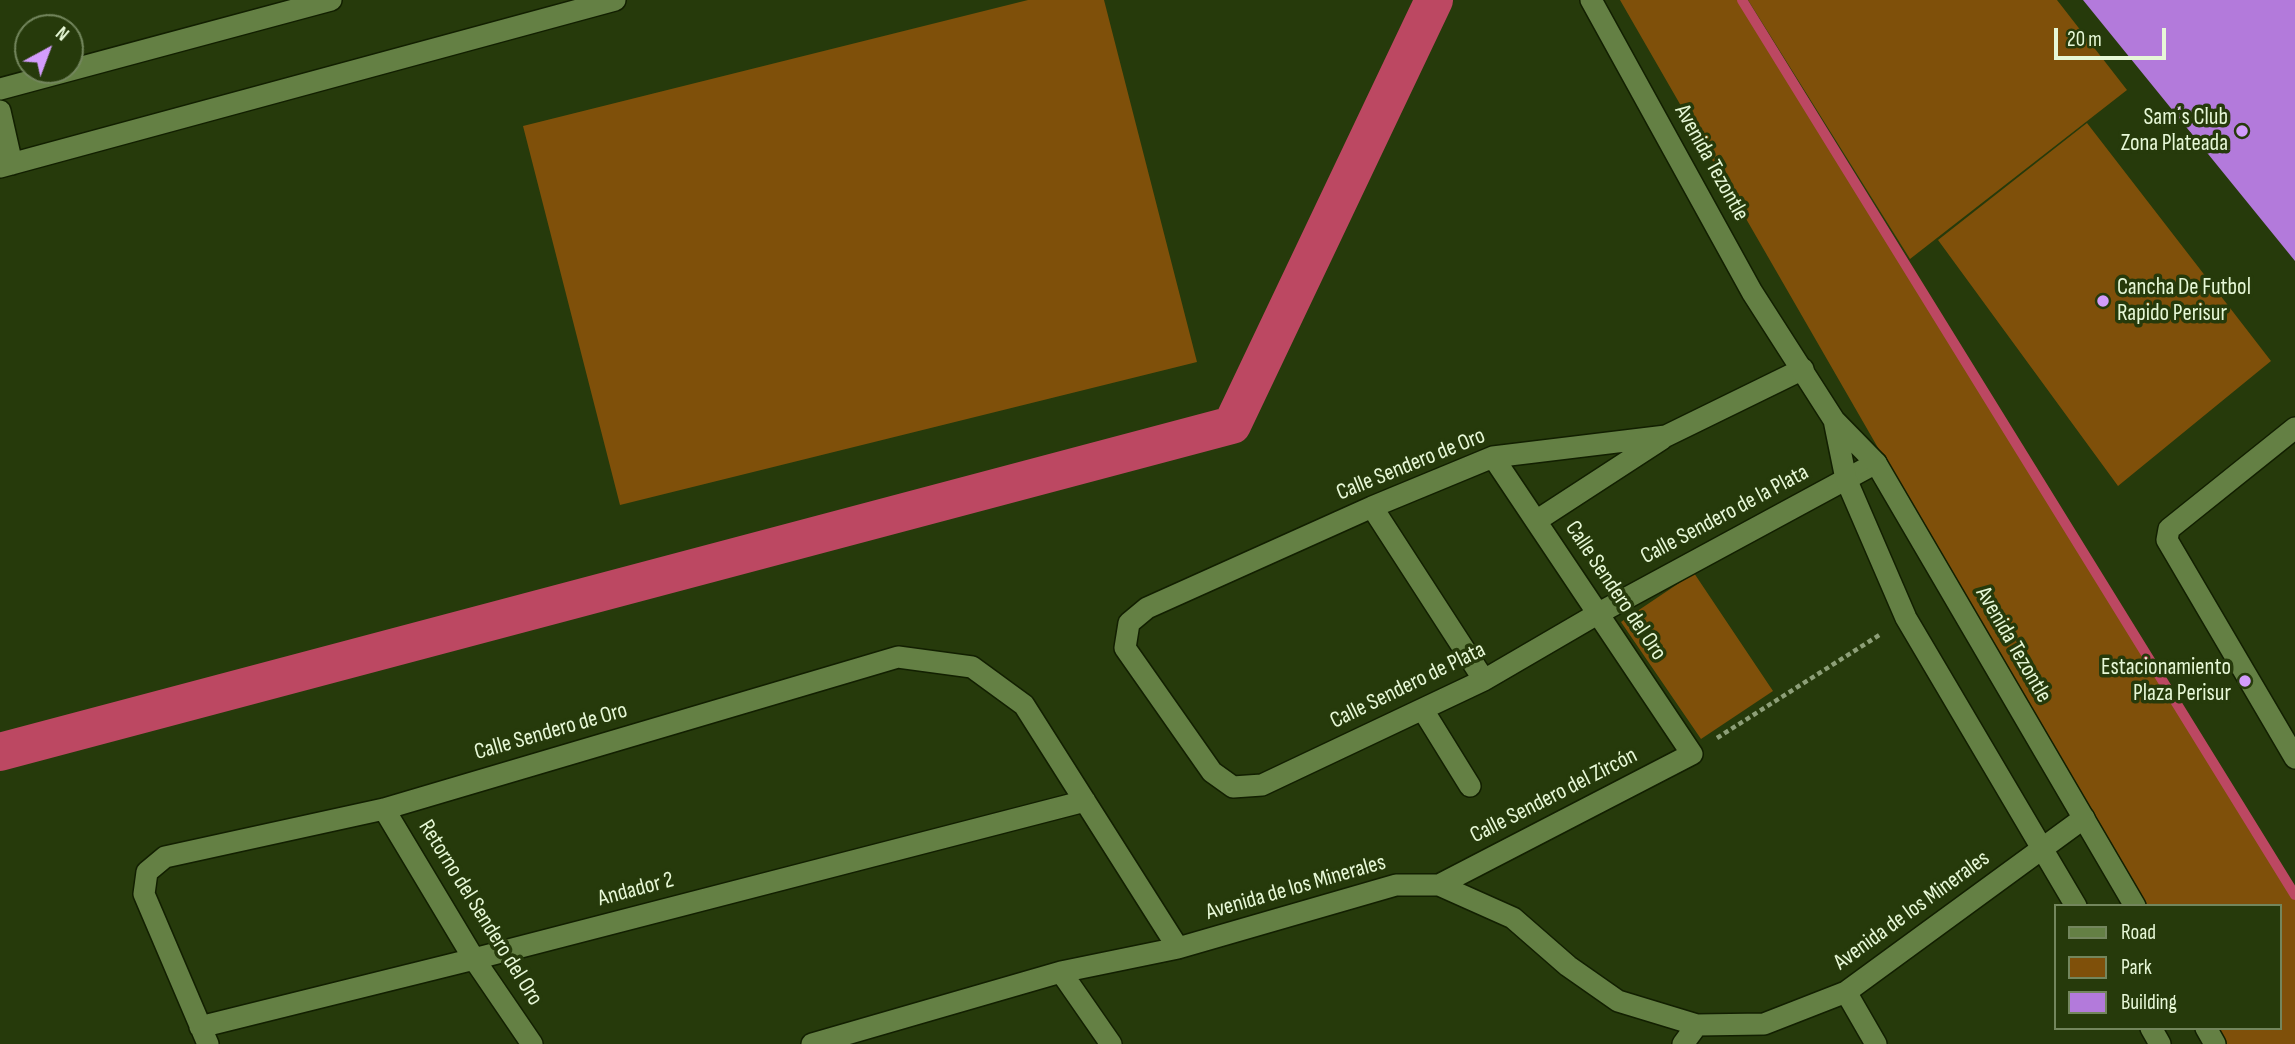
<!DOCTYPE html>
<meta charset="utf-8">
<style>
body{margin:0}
#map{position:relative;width:2295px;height:1044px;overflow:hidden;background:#263a0b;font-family:"Sofia Sans Condensed",sans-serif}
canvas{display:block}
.legend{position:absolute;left:2054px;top:904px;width:228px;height:126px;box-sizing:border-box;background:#263a0b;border:2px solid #73865d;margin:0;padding:9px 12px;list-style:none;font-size:21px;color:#e7f8d7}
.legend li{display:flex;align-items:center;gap:14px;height:35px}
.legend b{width:35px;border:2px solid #73865d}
.north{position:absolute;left:14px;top:14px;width:70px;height:70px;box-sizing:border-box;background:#263a0b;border:2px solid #73865d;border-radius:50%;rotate:41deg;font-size:19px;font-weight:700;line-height:28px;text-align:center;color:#e7f8d7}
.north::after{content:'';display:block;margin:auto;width:24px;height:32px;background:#d39cfc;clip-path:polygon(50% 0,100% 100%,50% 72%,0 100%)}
.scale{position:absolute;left:2054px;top:28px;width:112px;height:32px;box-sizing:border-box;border:4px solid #e7f8d7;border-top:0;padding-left:9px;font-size:21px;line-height:24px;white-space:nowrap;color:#e7f8d7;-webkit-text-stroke:5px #263a0b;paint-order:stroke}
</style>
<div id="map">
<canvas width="2295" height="1044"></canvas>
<ul class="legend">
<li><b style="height:9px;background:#648044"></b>Road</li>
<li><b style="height:19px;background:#7f500a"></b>Park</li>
<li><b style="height:19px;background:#b37adb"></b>Building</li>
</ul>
<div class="north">N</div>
<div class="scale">20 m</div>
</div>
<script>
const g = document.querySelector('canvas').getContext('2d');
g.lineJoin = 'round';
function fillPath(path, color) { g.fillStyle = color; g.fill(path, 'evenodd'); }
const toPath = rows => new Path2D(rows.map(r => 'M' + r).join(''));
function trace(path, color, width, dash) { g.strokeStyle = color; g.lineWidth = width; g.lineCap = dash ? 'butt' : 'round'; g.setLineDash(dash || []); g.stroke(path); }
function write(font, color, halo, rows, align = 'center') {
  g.font = font + ' "Sofia Sans Condensed",sans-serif'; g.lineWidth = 7; g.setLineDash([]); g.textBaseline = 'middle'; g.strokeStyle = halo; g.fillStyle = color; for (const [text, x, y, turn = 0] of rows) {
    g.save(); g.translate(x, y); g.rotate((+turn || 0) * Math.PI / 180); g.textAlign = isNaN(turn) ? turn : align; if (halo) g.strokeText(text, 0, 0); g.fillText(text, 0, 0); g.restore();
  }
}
fillPath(toPath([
 [1028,0,1104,0,1197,362,620,505,523,126],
 [1620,0,1742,0,2295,894,2295,1044,2222,1044,2212,1028,2279,1028,2279,906,2142,906],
 [1748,0,2057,0,2127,90,1910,259],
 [2087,123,2271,361,2118,486,1938,240],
 [1694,573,1773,691,1701,739,1621,622]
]), '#7f500a');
trace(toPath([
 [1742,0,2295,895]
]), '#bc4862', 10);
trace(toPath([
 [0,752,1232,425,1434,0]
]), '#bc4862', 38);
fillPath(toPath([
 [2083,0,2295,0,2295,261]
]), '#b37adb');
const lane = toPath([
 [0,89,331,0],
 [0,111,12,164],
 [0,167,615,0],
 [2295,428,2174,525,2169,529,2167,540,2295,758]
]);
const street = toPath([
 [1803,369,1666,436,1493,457,1372,507,1147,608,1129,623,1125,648,1212,772,1233,787,1262,785,1484,680,1599,613,1876,463],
 [1372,507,1484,680],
 [1536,521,1662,439],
 [1423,710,1470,786],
 [384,809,474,959,532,1044],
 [1439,885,1692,754,1493,457],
 [1061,972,1111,1044],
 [1846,992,1876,1044],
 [200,1027,474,959,1085,801],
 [208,1044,144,894,147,872,165,857,384,809,898,657,972,667,1024,705,1178,948],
 [812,1044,1061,972,1178,948,1396,885,1439,885,1513,918,1568,966,1618,1001,1697,1025,1764,1024,1846,992,2084,818],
 [1683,1044,1697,1025]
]);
const secondary = toPath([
 [1591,0,1752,292,1834,420,1876,463,2135,906],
 [1834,420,1846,479,1906,618,2076,906],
 [2151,1028,2160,1044],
 [2206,1028,2215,1044]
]);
trace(lane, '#121f01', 24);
trace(street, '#121f01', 24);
trace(secondary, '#121f01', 24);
trace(toPath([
 [1717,738,1881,634]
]), '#8d9f78', 4.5, [5, 3.5]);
trace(lane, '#648044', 21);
trace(street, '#648044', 21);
trace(secondary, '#648044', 21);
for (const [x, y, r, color] of [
 [2242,131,7,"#d39cfc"],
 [2103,301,7,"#d39cfc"],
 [2245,681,7,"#d39cfc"]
]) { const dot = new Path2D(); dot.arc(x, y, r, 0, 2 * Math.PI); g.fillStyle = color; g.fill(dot); trace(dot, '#263a0b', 2.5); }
write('23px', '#e7f8d7', '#263a0b', [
 ["Sam´s Club",2228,118],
 ["Zona Plateada",2228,144],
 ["Cancha De Futbol",2117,288,"left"],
 ["Rapido Perisur",2117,314,"left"],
 ["Estacionamiento",2231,668],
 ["Plaza Perisur",2231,694]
], 'right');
write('23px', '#e7f8d7', '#263a0b', [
 ["Avenida Tezontle",1711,163,61],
 ["Calle Sendero de Oro",1411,465,-22],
 ["Calle Sendero de la Plata",1725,515,-28],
 ["Calle Sendero del Oro",1615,591,56],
 ["Avenida Tezontle",2013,645,60],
 ["Calle Sendero de Plata",1408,686,-26],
 ["Calle Sendero de Oro",551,732,-16],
 ["Calle Sendero del Zircón",1554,796,-27],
 ["Avenida de los Minerales",1296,888,-16],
 ["Andador 2",636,890,-15],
 ["Avenida de los Minerales",1912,911,-36],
 ["Retorno del Sendero del Oro",480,913,58]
]);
</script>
